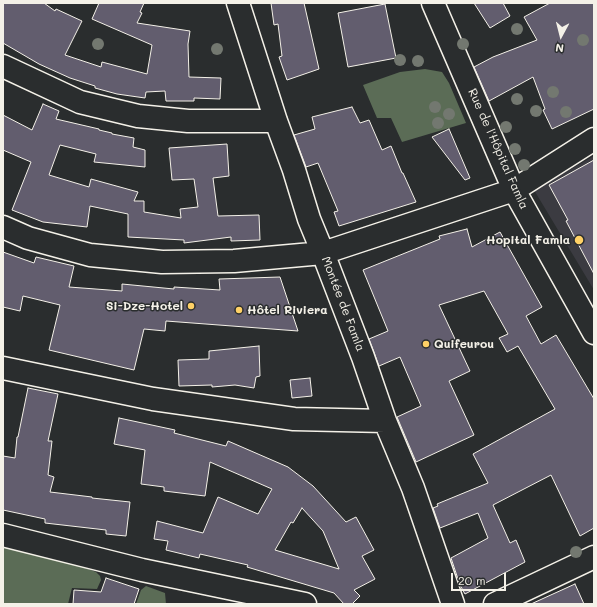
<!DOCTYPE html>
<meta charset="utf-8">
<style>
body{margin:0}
#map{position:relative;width:597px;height:607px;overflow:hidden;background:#2a2d2e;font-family:Mali,sans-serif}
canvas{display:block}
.frame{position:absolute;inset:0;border:4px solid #f4f1e8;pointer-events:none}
.north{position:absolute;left:541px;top:16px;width:40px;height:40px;-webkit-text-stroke:3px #2a2d2e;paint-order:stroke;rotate:187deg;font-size:11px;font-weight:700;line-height:16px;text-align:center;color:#f4f1e8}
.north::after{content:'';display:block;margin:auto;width:14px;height:18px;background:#f4f1e8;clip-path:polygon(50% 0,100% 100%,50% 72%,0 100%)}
.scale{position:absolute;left:451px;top:573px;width:55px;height:18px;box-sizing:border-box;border:2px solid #f4f1e8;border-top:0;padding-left:5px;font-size:12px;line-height:14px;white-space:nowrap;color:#f4f1e8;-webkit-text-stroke:3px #2a2d2e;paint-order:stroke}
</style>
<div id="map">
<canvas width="597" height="607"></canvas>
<div class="frame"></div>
<div class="north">N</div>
<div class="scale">20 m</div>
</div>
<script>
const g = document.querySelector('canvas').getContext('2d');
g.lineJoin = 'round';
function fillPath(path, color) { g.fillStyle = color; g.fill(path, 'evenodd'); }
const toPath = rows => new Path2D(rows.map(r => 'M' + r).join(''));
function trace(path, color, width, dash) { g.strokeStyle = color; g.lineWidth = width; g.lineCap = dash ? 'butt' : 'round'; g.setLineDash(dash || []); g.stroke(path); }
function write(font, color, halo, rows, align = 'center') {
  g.font = font + ' Mali,sans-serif'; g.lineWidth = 3; g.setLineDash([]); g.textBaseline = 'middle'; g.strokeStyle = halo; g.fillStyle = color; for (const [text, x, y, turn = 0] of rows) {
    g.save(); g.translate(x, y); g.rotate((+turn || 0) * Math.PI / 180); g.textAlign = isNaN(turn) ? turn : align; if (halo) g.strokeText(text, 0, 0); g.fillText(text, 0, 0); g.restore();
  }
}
fillPath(toPath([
 [594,156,594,290,534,190]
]), '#3b3b41');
fillPath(toPath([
 [425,69,442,72,449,83,466,123,402,142,391,118,377,118,363,85,400,72],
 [3,540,33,547,96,572,100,576,101,580,97,589,72,588,68,604,3,604],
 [146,586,165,593,166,604,136,604,141,590]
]), '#5b6c56');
const building = toPath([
 [3,3,44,3,55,11,56,9,82,21,65,55,101,67,102,62,147,74,152,45,92,19,99,3,144,3,140,12,142,13,137,23,190,31,188,44,189,77,221,78,220,99,194,98,194,101,166,101,165,91,146,92,145,98,117,94,95,88,95,86,70,78,39,64,3,43,3,3],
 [271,3,304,3,319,69,287,80,279,57,282,56,278,24,274,25,271,3],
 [474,3,503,3,510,16,490,28,474,3],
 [550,3,594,3,594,109,552,129,543,110,545,109,533,77,489,101,474,67,493,57,537,40,524,17,550,3],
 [385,4,396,58,348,67,338,13,385,4],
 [43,104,59,111,56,119,99,129,99,130,112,133,112,134,134,138,133,147,145,150,145,167,94,162,96,154,60,145,49,175,89,187,91,179,138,192,134,201,144,201,144,212,181,218,180,209,198,207,194,179,172,180,169,148,227,144,229,176,213,178,218,216,259,215,260,240,231,241,231,237,184,243,184,240,128,237,128,214,90,206,87,227,43,222,12,210,31,162,3,150,3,115,32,130,43,104],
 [352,107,360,123,369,120,382,150,391,146,402,173,403,173,416,202,339,226,334,212,338,211,318,163,306,167,294,135,315,129,312,117,352,107],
 [449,129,470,178,465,180,432,137,449,129],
 [594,160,594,274,566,221,568,220,549,185,594,160],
 [467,229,472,247,500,232,542,307,526,316,541,344,556,335,594,399,594,528,580,536,551,475,493,505,510,543,516,540,525,562,465,594,460,585,451,558,488,538,478,513,440,528,433,508,438,506,437,504,488,483,473,454,555,409,518,346,507,352,499,338,508,334,484,291,439,305,470,371,449,381,474,435,416,462,397,417,421,406,400,357,379,366,369,339,388,331,363,270,440,239,439,236,467,229],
 [3,252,34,263,36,257,74,266,69,287,122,291,122,284,174,289,174,287,220,290,219,279,280,277,298,331,166,321,165,331,144,329,134,370,49,350,60,305,23,296,20,311,3,307,3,252],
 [259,346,260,376,256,377,254,388,235,385,212,387,212,385,179,386,178,360,209,359,209,351,259,346],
 [310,378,312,396,292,398,290,380,310,378],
 [28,388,58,394,48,441,52,441,48,475,54,477,50,492,92,497,92,498,130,502,126,536,106,534,106,530,45,523,45,519,3,510,3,456,15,458,17,437,18,437,28,388],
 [119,418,175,430,174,433,226,446,228,441,288,467,313,486,346,522,356,517,374,550,362,556,375,579,354,590,360,596,352,604,344,604,334,593,247,567,248,565,200,554,199,558,166,550,168,541,154,539,157,521,203,533,218,497,258,514,272,489,210,462,205,496,164,491,164,487,141,484,145,450,114,444,119,418],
 [302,508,323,531,339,569,275,550,291,522,293,523,302,508],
 [106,578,139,589,134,604,73,604,74,590,101,592,106,578],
 [575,584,584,604,531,604,575,584]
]);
fillPath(building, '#625d6e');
trace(building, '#f4f1e8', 1);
const minor = toPath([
 [238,3,276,121,294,170,309,219,323,253,363,357,385,421,413,488,453,604],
 [433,3,514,190,594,333],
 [3,66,80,102,138,116,188,121,276,121],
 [3,227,28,238,90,255,162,262,234,261,323,253,514,190,594,139],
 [3,368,153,399,294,419,385,421],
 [3,535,142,570,305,604],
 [495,604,594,557]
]);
trace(minor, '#f4f1e8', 25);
trace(minor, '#2a2d2e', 22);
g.fillStyle = '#737870';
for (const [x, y] of [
 [517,29],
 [583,40],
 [98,44],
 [463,44],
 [217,49],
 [400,60],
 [418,61],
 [553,92],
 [517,99],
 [435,107],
 [536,111],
 [566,112],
 [449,114],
 [438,123],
 [506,127],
 [515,149],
 [524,165],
 [576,552]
]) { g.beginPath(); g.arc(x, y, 6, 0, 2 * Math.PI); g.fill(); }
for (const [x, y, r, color] of [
 [579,240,5,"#ffd166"],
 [191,306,4,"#ffd166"],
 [239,310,4,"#ffd166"],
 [426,344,4,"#ffd166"]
]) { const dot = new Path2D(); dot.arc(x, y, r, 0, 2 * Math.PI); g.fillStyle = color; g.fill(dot); trace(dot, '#2a2d2e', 1.5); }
write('12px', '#f4f1e8', '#2a2d2e', [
 ["Rue de l'Hôpital Famla",498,149,66],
 ["Montée de Famla",343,304,69]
]);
write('bold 12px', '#f4f1e8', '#2a2d2e', [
 ["Hopital Famla",570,240],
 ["Si-Dze-Hotel",183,306],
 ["Hôtel Riviera",247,310,"left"],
 ["Quifeurou",434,344,"left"]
], 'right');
</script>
